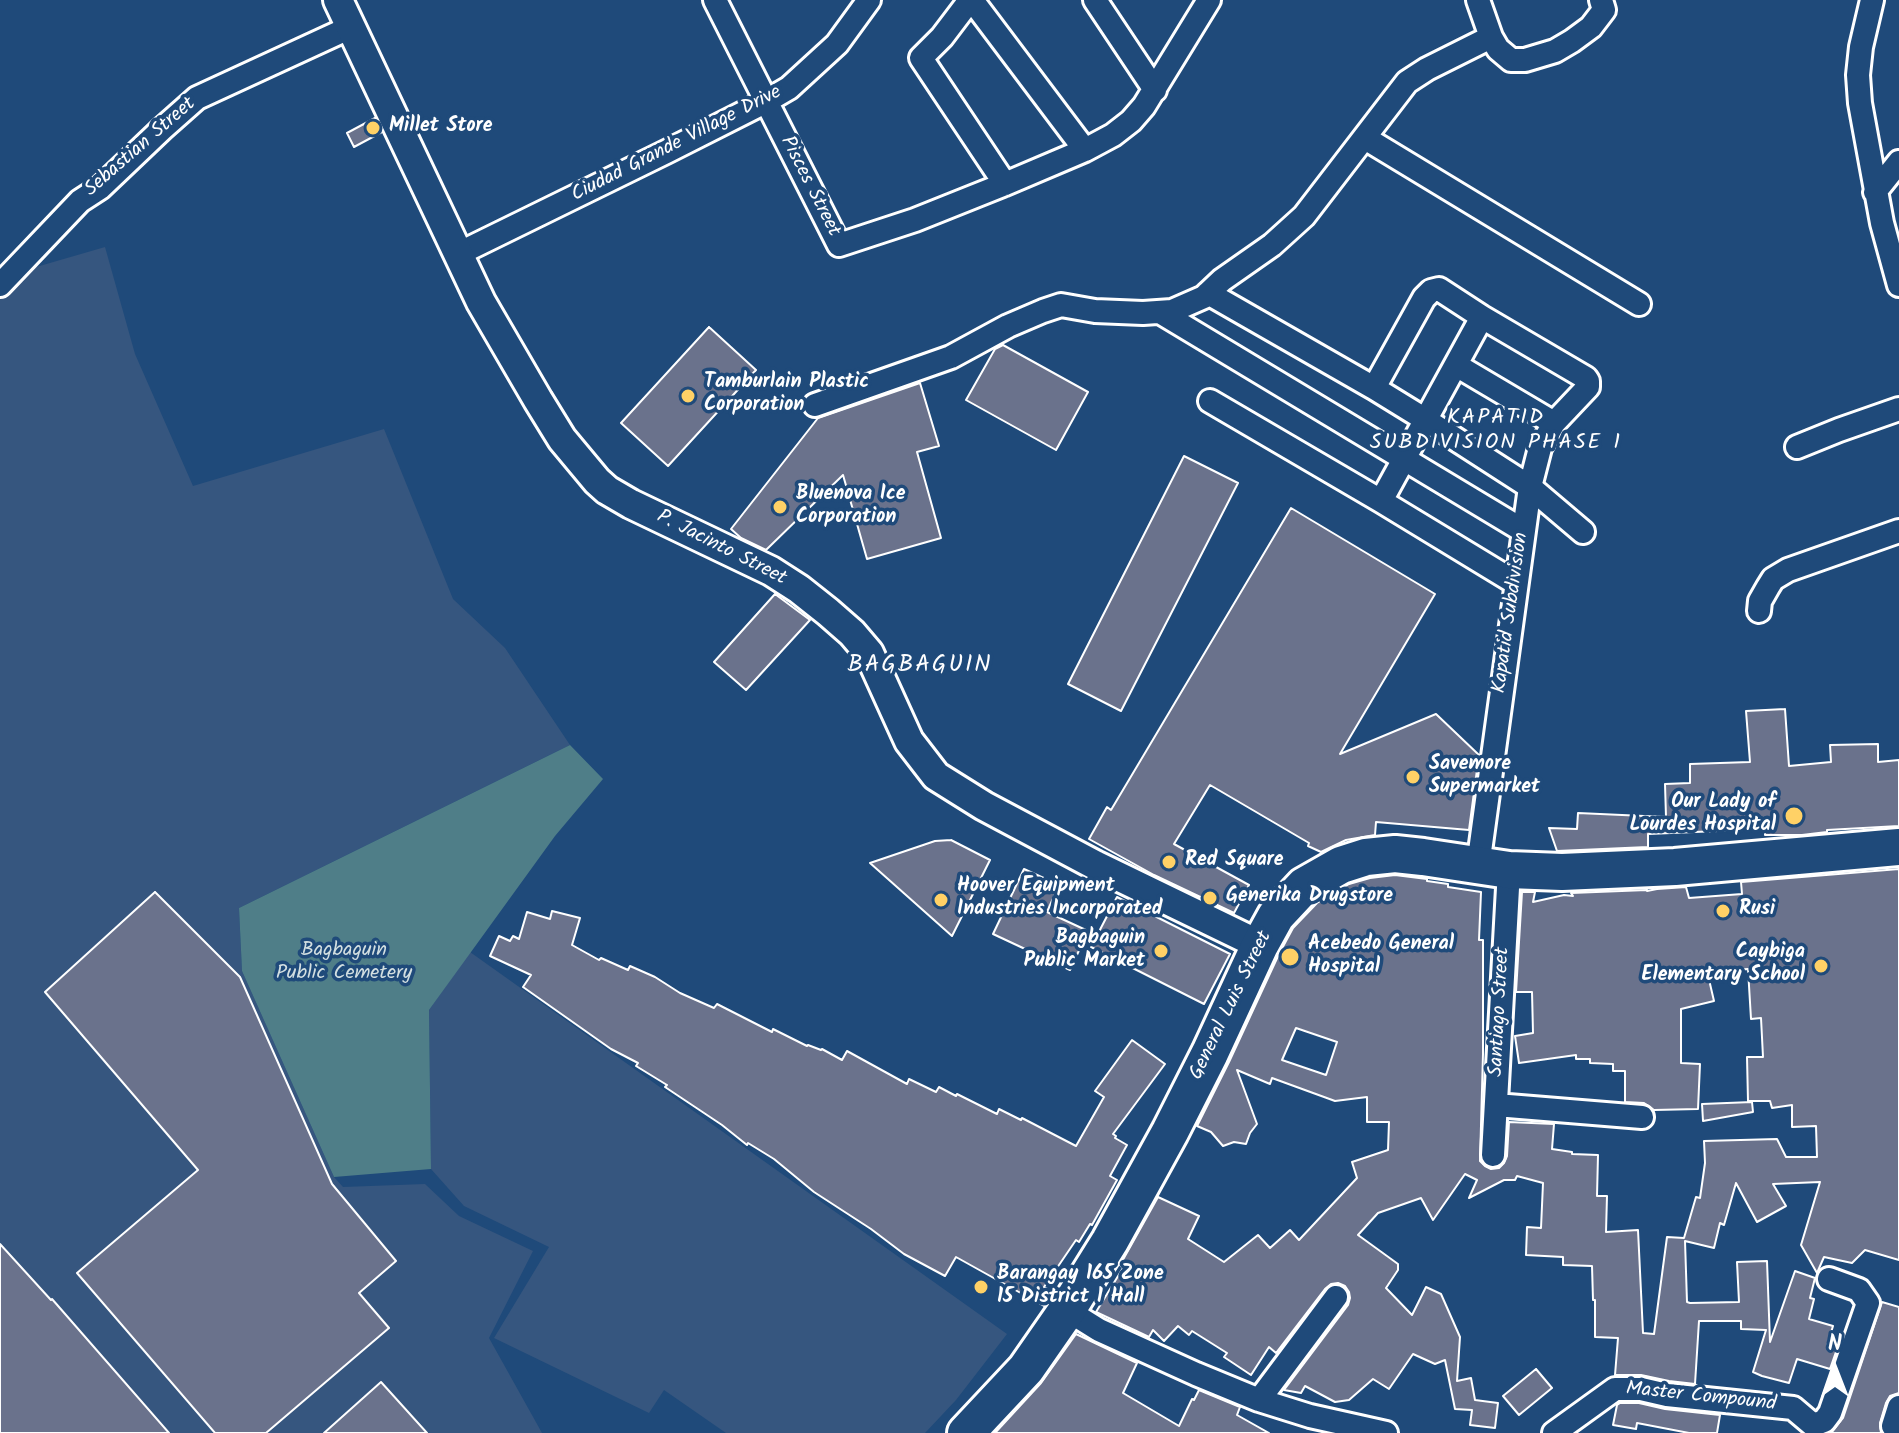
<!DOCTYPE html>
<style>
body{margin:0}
#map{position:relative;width:1899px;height:1433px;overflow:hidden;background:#1f4a7a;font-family:Kalam,sans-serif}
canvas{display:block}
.north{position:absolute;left:1795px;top:1329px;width:80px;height:80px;-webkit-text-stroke:6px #1f4a7a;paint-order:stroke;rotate:0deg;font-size:22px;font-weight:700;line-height:32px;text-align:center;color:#fff}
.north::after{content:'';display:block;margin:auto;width:28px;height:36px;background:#fff;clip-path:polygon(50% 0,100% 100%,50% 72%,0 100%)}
</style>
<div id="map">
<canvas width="1899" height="1433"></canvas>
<div class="north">N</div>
</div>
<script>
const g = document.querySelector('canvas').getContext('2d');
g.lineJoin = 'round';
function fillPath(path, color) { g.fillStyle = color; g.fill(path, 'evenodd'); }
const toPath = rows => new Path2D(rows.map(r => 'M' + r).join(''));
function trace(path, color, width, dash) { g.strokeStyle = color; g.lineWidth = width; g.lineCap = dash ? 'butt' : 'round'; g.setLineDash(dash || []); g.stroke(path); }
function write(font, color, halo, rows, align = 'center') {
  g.font = font + ' Kalam,sans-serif'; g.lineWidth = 7; g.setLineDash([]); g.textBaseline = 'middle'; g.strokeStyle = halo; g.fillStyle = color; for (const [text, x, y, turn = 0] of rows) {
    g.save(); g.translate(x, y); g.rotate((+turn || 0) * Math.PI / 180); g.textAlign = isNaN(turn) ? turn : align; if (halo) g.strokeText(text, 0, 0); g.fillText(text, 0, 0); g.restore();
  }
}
fillPath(toPath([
 [105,247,135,354,193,486,384,429,453,599,505,648,570,745,239,908,242,971,334,1177,343,1187,425,1184,459,1216,533,1251,489,1338,542,1433,0,1433,0,294,19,272],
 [470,952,1007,1334,956,1400,925,1433,726,1433,664,1390,649,1413,494,1338,549,1247,464,1206,431,1169,429,1010]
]), '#36567f');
fillPath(toPath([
 [570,745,603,779,555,836,429,1010,431,1169,334,1177,242,971,239,908]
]), '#4f7e88');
const building = toPath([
 [375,118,382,132,354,147,347,133,375,118],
 [709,327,756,370,668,466,621,423,709,327],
 [1003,345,1088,392,1056,450,966,400,995,349,1003,345],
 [920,383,939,446,917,452,941,538,867,559,843,475,766,550,741,538,731,529,818,418,920,383],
 [1184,456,1238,483,1121,711,1068,684,1184,456],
 [1291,508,1435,594,1340,754,1436,714,1479,755,1469,830,1376,822,1375,835,1346,840,1321,852,1308,846,1309,843,1210,785,1174,844,1249,885,1234,913,1154,875,1089,839,1107,807,1111,810,1291,508],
 [775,594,810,620,746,690,714,662,775,594],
 [1785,709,1789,766,1831,762,1830,745,1878,744,1878,762,1899,760,1899,826,1827,830,1827,832,1802,835,1765,835,1765,829,1648,834,1648,847,1557,851,1549,828,1577,829,1578,813,1666,817,1665,784,1690,783,1690,764,1750,762,1746,711,1785,709],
 [951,840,990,860,952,936,870,863,935,841,951,840],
 [1024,869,1059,885,1047,912,1088,931,1070,970,993,934,1024,869],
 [1899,869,1899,1260,1865,1250,1852,1263,1824,1257,1817,1273,1801,1245,1820,1182,1773,1184,1786,1206,1757,1222,1736,1183,1724,1225,1720,1223,1714,1248,1685,1241,1687,1302,1690,1303,1739,1302,1737,1262,1767,1261,1770,1342,1795,1271,1815,1278,1810,1298,1814,1299,1809,1319,1833,1326,1827,1346,1837,1349,1830,1369,1797,1359,1789,1383,1762,1376,1753,1372,1766,1330,1741,1329,1741,1321,1699,1321,1695,1384,1669,1381,1641,1375,1615,1375,1618,1338,1595,1337,1595,1300,1593,1300,1592,1266,1563,1265,1563,1257,1526,1255,1527,1227,1541,1228,1543,1183,1517,1176,1515,1180,1504,1180,1469,1198,1477,1180,1465,1174,1433,1220,1421,1198,1378,1213,1358,1235,1398,1264,1398,1270,1386,1288,1412,1315,1426,1287,1441,1294,1460,1337,1457,1381,1471,1378,1475,1400,1498,1403,1495,1428,1470,1425,1472,1410,1455,1409,1445,1360,1435,1364,1413,1354,1389,1389,1373,1379,1349,1400,1335,1402,1305,1386,1301,1393,1284,1390,1348,1305,1350,1298,1349,1292,1345,1286,1338,1283,1331,1284,1325,1289,1276,1353,1269,1347,1251,1375,1224,1357,1227,1353,1192,1331,1189,1335,1178,1326,1164,1341,1153,1330,1149,1337,1096,1312,1123,1268,1120,1265,1158,1197,1199,1216,1188,1239,1224,1262,1258,1235,1270,1248,1290,1230,1299,1240,1357,1178,1352,1162,1388,1150,1389,1122,1367,1122,1367,1097,1335,1101,1272,1078,1270,1084,1237,1070,1257,1124,1250,1133,1246,1144,1234,1142,1223,1146,1211,1132,1197,1126,1229,1062,1279,954,1293,928,1317,903,1349,884,1370,878,1395,875,1427,879,1427,881,1448,884,1448,887,1481,892,1479,940,1483,940,1483,1054,1480,1161,1485,1166,1491,1169,1499,1168,1504,1163,1507,1156,1509,1122,1554,1124,1552,1149,1572,1152,1572,1154,1598,1155,1597,1196,1607,1196,1606,1232,1638,1230,1643,1333,1654,1334,1667,1237,1684,1238,1696,1197,1700,1198,1705,1163,1704,1141,1777,1139,1786,1157,1817,1157,1816,1126,1792,1127,1792,1105,1772,1108,1770,1101,1748,1101,1747,1057,1763,1057,1761,1018,1751,1019,1748,969,1707,971,1714,1001,1681,1009,1681,1063,1700,1064,1698,1109,1654,1110,1644,1103,1625,1102,1625,1071,1613,1071,1613,1064,1590,1063,1590,1059,1576,1059,1576,1055,1519,1063,1515,1036,1533,1033,1532,992,1516,992,1522,892,1535,892,1533,902,1564,895,1573,896,1571,893,1647,890,1647,891,1657,889,1686,887,1689,898,1742,894,1741,882,1899,869],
 [1296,1028,1337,1042,1326,1075,1282,1060,1296,1028],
 [155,892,240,977,332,1184,396,1261,359,1293,389,1328,266,1433,215,1433,77,1273,198,1170,45,992,155,892],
 [1117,897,1230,954,1204,1004,1091,947,1117,897],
 [552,911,580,918,572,945,599,960,601,958,628,970,630,966,655,977,680,993,714,1008,717,1004,772,1032,773,1029,807,1046,808,1045,821,1050,822,1049,842,1060,847,1051,907,1084,909,1079,936,1092,939,1087,956,1096,957,1094,997,1114,999,1109,1021,1120,1022,1118,1076,1146,1104,1097,1095,1091,1132,1040,1165,1064,1113,1134,1116,1136,1115,1138,1127,1145,1110,1176,1117,1180,1092,1225,1090,1224,1079,1242,1076,1240,1044,1287,1053,1292,1044,1306,956,1257,945,1276,904,1254,871,1229,814,1192,774,1159,748,1143,747,1145,722,1125,665,1087,667,1085,636,1066,638,1063,611,1049,523,987,531,975,490,956,499,936,510,941,513,936,519,939,527,912,550,919,552,911],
 [1752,1102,1753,1112,1703,1121,1702,1104,1752,1102],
 [0,1244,51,1300,52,1299,169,1433,0,1433,0,1244],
 [1882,1302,1899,1307,1899,1393,1890,1396,1886,1403,1880,1423,1881,1433,1831,1433,1843,1418,1882,1302],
 [1076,1334,1137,1363,1123,1393,1179,1426,1192,1399,1194,1400,1199,1390,1240,1407,1237,1415,1269,1433,995,1433,1041,1383,1076,1334],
 [1536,1369,1552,1388,1519,1415,1503,1396,1536,1369],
 [381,1382,427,1433,324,1433,381,1382],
 [1620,1403,1639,1403,1665,1409,1720,1415,1717,1433,1689,1433,1637,1423,1636,1429,1613,1425,1617,1405,1620,1403]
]);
fillPath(building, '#6a728c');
trace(building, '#fff', 2);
const minor = toPath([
 [715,0,839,245,915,220,1005,184,1085,150,1113,135,1131,121,1144,106,1209,0],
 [970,0,942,37,921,58,1005,184],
 [972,0,1085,150],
 [1095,0,1155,90],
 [1478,0,1491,37,1498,49,1511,60,1525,60,1555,51,1572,41,1591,27,1604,10,1601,0],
 [1872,0,1861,47,1858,75,1860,103,1882,223,1899,285],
 [1365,138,1639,304],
 [1875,192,1899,162],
 [458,254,666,152,765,102,789,88,837,44,869,0],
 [0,285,80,201,100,188,162,129,197,98,351,27],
 [1208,293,1374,388,1426,420,1530,487,1583,532],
 [1160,312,1524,531],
 [1456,365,1554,423],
 [1374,388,1424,298,1431,291,1439,289,1482,317,1586,378,1588,381,1588,387,1554,423,1540,448,1530,487,1478,866],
 [1210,401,1381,501,1516,583],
 [815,405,951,357,1008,326,1043,311,1061,305,1095,311,1143,313,1172,311,1204,297,1222,280,1272,245,1304,216,1407,82,1427,69,1491,37],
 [1797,447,1839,430,1899,409],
 [1381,501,1482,317],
 [1759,611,1760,601,1768,587,1773,579,1788,570,1899,531],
 [1496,1105,1642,1117],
 [1493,1155,1509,870],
 [1067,1310,1099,1330,1196,1374,1259,1400,1310,1416,1386,1433],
 [1259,1400,1336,1297],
 [1893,1426,1899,1407],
 [1554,1433,1615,1389,1641,1389,1667,1395,1793,1408,1813,1425,1824,1421,1830,1413,1868,1303,1859,1290,1829,1279]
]);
const tertiary = toPath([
 [338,0,481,302,538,400,562,439,597,481,607,490,631,504,771,571,799,589,828,612,852,633,869,653,909,741,936,776,984,806,1095,865,1260,945]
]);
const primary = toPath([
 [966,1433,1026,1369,1067,1310,1110,1241,1170,1132,1210,1053,1260,945,1276,916,1304,886,1341,865,1366,857,1395,854,1423,857,1509,870,1562,872,1675,867,1899,847]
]);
trace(minor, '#fff', 28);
trace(tertiary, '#fff', 34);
trace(primary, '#fff', 42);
trace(minor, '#1f4a7a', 22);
trace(tertiary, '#1f4a7a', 28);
trace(primary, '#1f4a7a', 36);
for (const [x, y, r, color] of [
 [373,128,8,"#ffd166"],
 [688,396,8,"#ffd166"],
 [780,507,8,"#ffd166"],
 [1413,777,8,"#ffd166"],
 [1794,816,10,"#ffd166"],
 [1169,862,8,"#ffd166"],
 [1210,898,8,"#ffd166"],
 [941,900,8,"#ffd166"],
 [1723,911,8,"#ffd166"],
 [1161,951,8,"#ffd166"],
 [1290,957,10,"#ffd166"],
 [1821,966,8,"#ffd166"],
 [981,1287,8,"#ffd166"]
]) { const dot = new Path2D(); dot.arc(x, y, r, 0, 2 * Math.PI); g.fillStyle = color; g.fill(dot); trace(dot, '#1f4a7a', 3); }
write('bold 20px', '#fff', '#1f4a7a', [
 ["Millet Store",389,128],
 ["Tamburlain Plastic",704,384],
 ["Corporation",704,407],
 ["Bluenova Ice",796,496],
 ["Corporation",796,519],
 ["Savemore",1429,766],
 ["Supermarket",1429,789],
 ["Our Lady of",1776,804,"right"],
 ["Lourdes Hospital",1776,827,"right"],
 ["Red Square",1185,862],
 ["Hoover Equipment",957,888],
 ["Industries Incorporated",957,911],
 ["Generika Drugstore",1226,898],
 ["Rusi",1739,911],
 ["Bagbaguin",1145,940,"right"],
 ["Public Market",1145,963,"right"],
 ["Acebedo General",1308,946],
 ["Hospital",1308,969],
 ["Caybiga",1805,954,"right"],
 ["Elementary School",1805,977,"right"],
 ["Barangay 165 Zone",997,1276],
 ["15 District 1 Hall",997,1299]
], 'left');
write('20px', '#fff', '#1f4a7a', [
 ["Ciudad Grande Village Drive",677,145,-27],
 ["Sebastian Street",141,148,-41],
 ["Pisces Street",809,187,63],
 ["P. Jacinto Street",721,549,27],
 ["Kapatid Subdivision",1512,613,-82],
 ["General Luis Street",1232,1006,-64],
 ["Santiago Street",1501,1012,-87],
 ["Master Compound",1701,1398,6]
]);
write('20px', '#d3dfe1', '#1f4a7a', [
 ["Bagbaguin",344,952],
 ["Public Cemetery",344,975]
]);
g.letterSpacing = '2px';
write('22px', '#fff', '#1f4a7a', [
 ["KAPATID",1496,419],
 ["SUBDIVISION PHASE 1",1496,444]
]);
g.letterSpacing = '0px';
g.letterSpacing = '2px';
write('24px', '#fff', '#1f4a7a', [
 ["BAGBAGUIN",920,667]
]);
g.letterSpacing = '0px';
</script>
